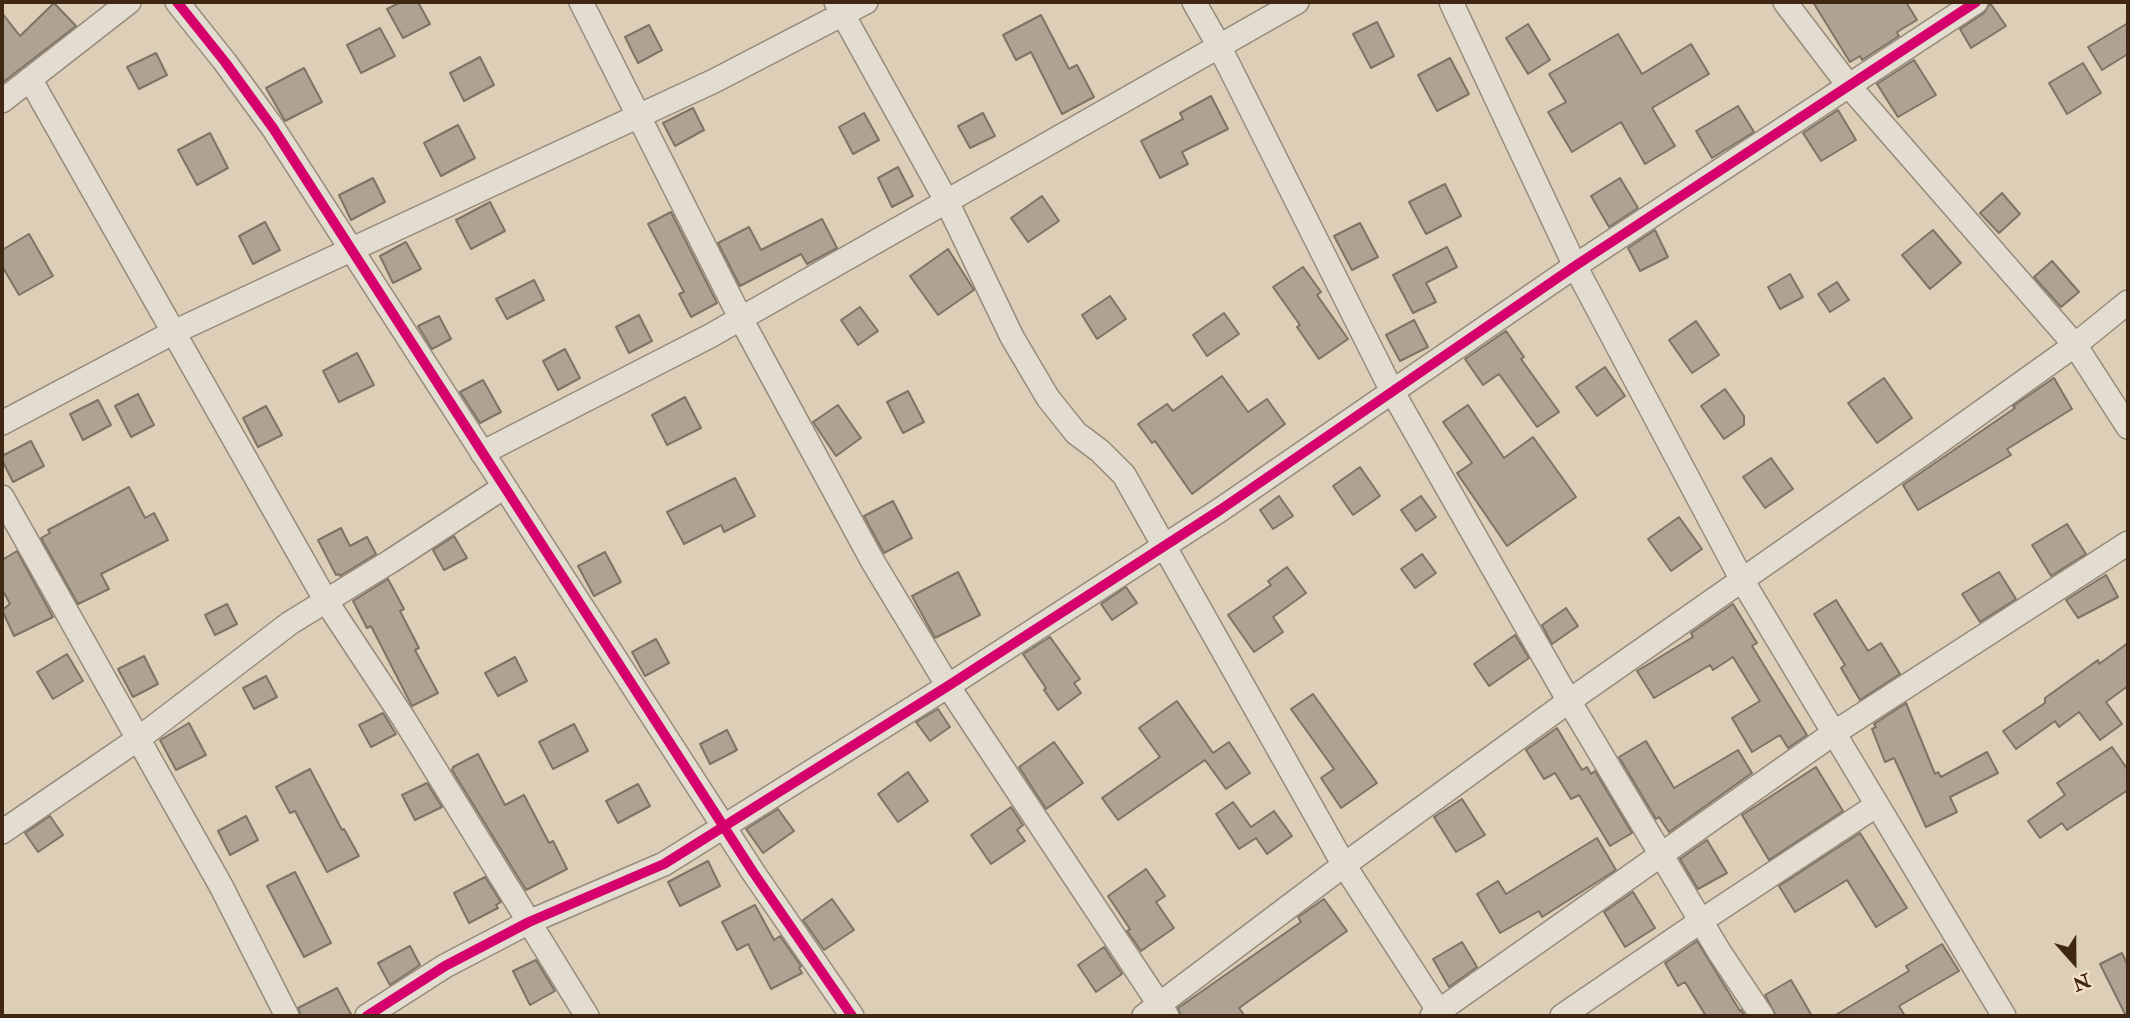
<!DOCTYPE html>
<style>
body{margin:0}
#map{position:relative;width:2130px;height:1018px;overflow:hidden;background:#ddceb7;font-family:"IM FELL Double Pica",serif}
canvas{display:block}
.frame{position:absolute;inset:0;border:4px solid #402714;pointer-events:none}
.north{position:absolute;left:2039px;top:927px;width:70px;height:70px;-webkit-text-stroke:5px #f3e1c6;paint-order:stroke;rotate:159deg;font-size:19px;font-weight:700;line-height:28px;text-align:center;color:#402714}
.north::after{content:'';display:block;margin:auto;width:24px;height:32px;background:#402714;clip-path:polygon(50% 0,100% 100%,50% 72%,0 100%)}
</style>
<div id="map">
<canvas width="2130" height="1018"></canvas>
<div class="frame"></div>
<div class="north">N</div>
</div>
<script>
const g = document.querySelector('canvas').getContext('2d');
g.lineJoin = 'round';
function fillPath(path, color) { g.fillStyle = color; g.fill(path, 'evenodd'); }
const toPath = rows => new Path2D(rows.map(r => 'M' + r).join(''));
function trace(path, color, width, dash) { g.strokeStyle = color; g.lineWidth = width; g.lineCap = dash ? 'butt' : 'round'; g.setLineDash(dash || []); g.stroke(path); }
const building = toPath([
 [401,2,418,2,430,24,403,38,387,9,401,2],
 [1813,2,1906,2,1917,20,1897,32,1899,36,1862,60,1860,56,1850,62,1813,2],
 [54,3,76,26,2,83,2,13,20,36,54,3],
 [1990,3,2006,26,1971,48,1960,29,1984,13,1990,3],
 [1041,15,1069,69,1077,65,1094,97,1062,114,1031,52,1016,60,1003,35,1041,15],
 [1377,22,1394,56,1371,68,1353,34,1377,22],
 [2128,23,2128,54,2102,70,2088,47,2128,23],
 [1528,24,1550,60,1528,74,1506,38,1528,24],
 [649,25,662,50,638,63,625,37,649,25],
 [380,28,395,56,361,73,347,45,380,28],
 [1618,34,1642,74,1691,44,1709,74,1652,108,1675,146,1645,164,1621,122,1572,152,1548,112,1566,102,1549,74,1618,34],
 [156,53,167,75,139,89,127,67,156,53],
 [480,57,494,85,464,101,450,73,480,57],
 [1450,58,1469,94,1437,111,1418,75,1450,58],
 [1914,60,1936,95,1898,117,1877,84,1914,60],
 [2083,63,2101,93,2067,114,2049,83,2083,63],
 [304,68,322,102,285,121,266,88,304,68],
 [1211,96,1228,129,1182,152,1188,164,1160,178,1141,141,1183,119,1180,113,1211,96],
 [1738,106,1754,132,1712,158,1696,131,1738,106],
 [693,108,704,130,675,146,663,123,693,108],
 [1838,110,1856,140,1821,161,1803,133,1838,110],
 [864,113,879,140,853,154,839,127,864,113],
 [983,113,995,136,970,148,958,126,983,113],
 [458,125,475,158,441,176,424,143,458,125],
 [210,133,228,168,197,185,178,150,210,133],
 [898,167,913,196,892,207,878,178,898,167],
 [373,178,385,202,351,220,339,195,373,178],
 [1620,178,1638,208,1609,227,1591,196,1620,178],
 [1445,184,1461,216,1426,234,1409,202,1445,184],
 [2002,193,2020,214,1999,233,1980,213,2002,193],
 [1042,196,1059,221,1028,242,1011,218,1042,196],
 [490,202,505,231,471,249,456,220,490,202],
 [671,212,717,303,691,317,679,294,684,292,648,224,671,212],
 [822,219,837,248,807,264,801,254,740,286,718,243,749,227,761,250,822,219],
 [265,222,280,250,253,264,239,236,265,222],
 [1360,223,1378,257,1352,270,1334,236,1360,223],
 [1655,230,1668,257,1640,271,1628,248,1655,230],
 [1933,230,1961,263,1930,289,1902,255,1933,230],
 [29,234,53,276,19,295,2,266,2,250,29,234],
 [406,242,421,269,393,283,380,256,406,242],
 [1447,247,1457,267,1426,283,1436,302,1413,313,1393,275,1447,247],
 [948,249,974,290,938,315,910,276,948,249],
 [2052,261,2079,292,2061,307,2034,277,2052,261],
 [1303,267,1321,292,1317,295,1348,339,1319,359,1297,327,1300,325,1273,287,1303,267],
 [1790,274,1803,297,1780,309,1768,287,1790,274],
 [534,280,544,300,507,319,496,299,534,280],
 [1837,282,1849,300,1830,312,1818,294,1837,282],
 [1110,296,1126,319,1097,339,1082,315,1110,296],
 [860,307,878,331,858,345,841,320,860,307],
 [1224,313,1239,334,1207,356,1193,335,1224,313],
 [639,315,652,341,629,353,616,327,639,315],
 [439,316,451,339,432,349,418,326,439,316],
 [1414,320,1428,347,1400,361,1386,335,1414,320],
 [1696,321,1719,355,1692,373,1669,340,1696,321],
 [1506,331,1524,357,1521,359,1559,412,1537,427,1499,374,1483,385,1465,359,1506,331],
 [565,349,580,378,558,390,543,361,565,349],
 [357,353,374,385,339,402,323,371,357,353],
 [1605,367,1625,396,1597,416,1576,387,1605,367],
 [1222,376,1248,412,1267,399,1285,424,1192,494,1155,441,1152,443,1138,424,1167,404,1173,411,1222,376],
 [1884,378,1912,418,1877,443,1848,403,1884,378],
 [2054,378,2072,409,2007,449,2011,455,1918,510,1903,485,2015,408,2013,406,2054,378],
 [483,380,501,412,480,423,460,392,483,380],
 [1725,389,1744,416,1744,425,1724,439,1701,406,1725,389],
 [908,391,924,422,903,433,887,402,908,391],
 [138,394,154,425,131,437,115,406,138,394],
 [685,397,701,428,667,445,652,415,685,397],
 [98,400,111,425,83,440,70,414,98,400],
 [838,405,861,438,836,456,813,422,838,405],
 [1468,405,1504,458,1533,437,1576,497,1507,546,1457,473,1472,463,1443,422,1468,405],
 [266,406,282,435,258,447,243,418,266,406],
 [31,441,44,466,13,482,2,460,2,456,31,441],
 [1771,458,1793,489,1765,508,1743,477,1771,458],
 [1360,467,1380,496,1353,515,1333,486,1360,467],
 [735,478,755,516,724,532,721,525,684,544,667,512,735,478],
 [129,487,145,518,154,513,168,540,101,574,109,589,78,604,41,538,50,533,48,530,129,487],
 [1279,496,1293,516,1273,529,1260,510,1279,496],
 [1421,496,1436,517,1416,531,1401,510,1421,496],
 [893,501,912,538,884,553,864,516,893,501],
 [1679,517,1702,549,1671,571,1648,539,1679,517],
 [2067,524,2086,554,2051,576,2032,545,2067,524],
 [341,528,350,546,367,537,376,554,340,576,339,574,336,575,318,540,341,528],
 [454,536,467,558,444,570,433,550,454,536],
 [17,551,53,617,14,636,2,610,10,604,2,589,2,560,17,551],
 [605,552,621,582,594,596,578,566,605,552],
 [1422,554,1436,573,1415,588,1401,569,1422,554],
 [1287,567,1306,593,1273,617,1283,632,1254,652,1228,615,1271,585,1268,581,1287,567],
 [958,572,980,615,935,638,912,596,958,572],
 [1999,572,2016,599,1980,622,1962,594,1999,572],
 [2106,575,2118,597,2078,618,2066,600,2106,575],
 [388,579,404,609,400,611,419,648,415,650,438,693,412,706,371,626,367,628,353,601,388,579],
 [1126,587,1137,603,1112,620,1101,604,1126,587],
 [1836,600,1868,651,1881,643,1900,674,1860,700,1841,668,1845,665,1814,614,1836,600],
 [227,604,237,624,215,635,205,615,227,604],
 [1733,604,1757,643,1752,646,1807,735,1788,748,1780,735,1752,752,1732,718,1760,701,1733,657,1713,670,1710,665,1654,698,1637,671,1693,637,1691,633,1733,604],
 [1566,608,1578,626,1552,644,1542,625,1566,608],
 [1515,635,1529,658,1489,686,1474,664,1515,635],
 [1050,637,1080,679,1074,683,1081,693,1058,710,1044,690,1046,688,1023,654,1050,637],
 [656,639,669,663,645,676,632,652,656,639],
 [2128,643,2128,686,2106,702,2122,724,2100,740,2079,712,2059,727,2055,721,2016,749,2003,731,2045,703,2045,698,2098,660,2099,664,2128,643],
 [67,654,83,681,53,699,37,672,67,654],
 [144,656,158,684,133,697,118,669,144,656],
 [515,657,527,681,498,696,485,673,515,657],
 [266,676,277,697,254,709,243,688,266,676],
 [1313,694,1377,783,1341,808,1321,778,1334,769,1291,709,1313,694],
 [1177,701,1213,753,1229,742,1250,773,1226,789,1205,760,1118,820,1102,798,1160,757,1139,728,1177,701],
 [1906,703,1935,774,1938,772,1941,777,1987,752,1998,773,1950,797,1957,812,1926,827,1894,758,1885,762,1872,729,1876,727,1874,724,1906,703],
 [938,709,950,727,930,741,916,722,938,709],
 [383,713,396,734,371,747,359,725,383,713],
 [189,723,206,755,176,770,160,740,189,723],
 [574,724,588,751,553,769,539,742,574,724],
 [1557,728,1582,770,1587,767,1591,774,1595,771,1632,833,1610,846,1579,795,1571,799,1555,773,1544,779,1526,750,1557,728],
 [727,730,737,750,710,764,700,744,727,730],
 [1646,741,1674,788,1738,750,1752,773,1669,832,1659,817,1656,819,1619,757,1646,741],
 [1054,742,1083,783,1046,809,1019,767,1054,742],
 [2112,747,2128,770,2128,790,2067,830,2062,823,2040,838,2028,821,2065,795,2057,783,2112,747],
 [478,754,505,805,524,795,549,843,553,841,567,869,526,890,452,770,453,767,478,754],
 [1816,767,1843,811,1769,860,1742,815,1816,767],
 [310,769,342,830,344,829,359,856,327,872,295,811,290,813,276,787,310,769],
 [908,772,928,801,898,822,878,794,908,772],
 [427,783,442,807,415,820,402,795,427,783],
 [638,784,650,806,618,823,606,801,638,784],
 [1462,799,1485,835,1456,852,1434,817,1462,799],
 [1233,802,1251,827,1274,811,1292,836,1267,854,1256,838,1239,849,1216,814,1233,802],
 [1011,807,1023,825,1017,830,1025,841,991,864,971,835,1011,807],
 [778,809,794,831,763,853,746,829,778,809],
 [50,816,63,835,38,852,25,833,50,816],
 [246,816,258,840,230,855,218,831,246,816],
 [1860,833,1907,908,1876,927,1847,880,1795,912,1779,886,1860,833],
 [1597,838,1616,870,1542,917,1539,911,1500,933,1477,894,1498,881,1506,894,1597,838],
 [1707,840,1727,873,1698,889,1680,859,1707,840],
 [708,861,720,886,680,906,668,882,708,861],
 [1146,869,1165,896,1156,902,1174,928,1141,951,1127,931,1130,929,1108,896,1146,869],
 [295,872,331,943,304,957,267,886,295,872],
 [485,877,501,902,496,905,498,908,469,923,454,893,485,877],
 [1633,892,1655,928,1625,947,1604,912,1633,892],
 [832,899,854,930,824,950,803,920,832,899],
 [1324,899,1347,931,1239,1008,1245,1016,1181,1016,1178,1008,1301,922,1298,917,1324,899],
 [755,905,774,940,780,936,801,966,799,968,802,973,771,989,748,944,737,950,722,922,755,905],
 [1697,941,1740,1011,1741,1010,1745,1016,1706,1016,1685,982,1678,986,1665,963,1697,941],
 [1462,942,1477,967,1449,987,1433,959,1462,942],
 [1942,944,1959,971,1899,1006,1905,1016,1834,1016,1909,971,1906,966,1942,944],
 [410,946,420,965,390,985,378,963,410,946],
 [1104,947,1122,974,1096,992,1078,965,1104,947],
 [2122,953,2128,966,2128,1016,2126,1016,2100,964,2122,953],
 [536,960,555,991,530,1005,513,971,536,960],
 [1791,980,1812,1016,1776,1016,1765,995,1791,980],
 [337,988,352,1016,301,1016,298,1008,337,988]
]);
fillPath(building, '#aea292');
trace(building, '#7f7365', 2);
const street = toPath([
 [177,2,225,62,273,128,753,872,852,1016],
 [581,2,741,319,873,562,948,686,1167,1016],
 [836,2,947,202,1012,337,1048,398,1076,433,1100,451,1124,475,1344,865,1442,1016],
 [1194,2,1219,46,1392,391,1569,701,1720,953,1762,1016],
 [1451,2,1575,266,1742,580,2004,1016],
 [1785,2,1849,86,2075,345,2128,427],
 [30,79,326,601,404,719,587,1016],
 [2,101,129,2],
 [2,423,174,332,714,81,866,2],
 [482,453,710,336,1297,2],
 [2,497,221,886,287,1016],
 [2,832,138,739,290,623,391,561,504,487],
 [367,1016,445,966,529,922,664,864,948,686,1220,510,1575,266,1976,2],
 [1144,1016,1344,865,1569,701,1928,450,2075,345,2128,302],
 [1432,1016,1834,733,2128,543],
 [1562,1016,1701,921,1877,805]
]);
trace(street, '#968a7a', 26);
trace(street, '#e3dcd0', 23);
trace(toPath([
 [177,2,225,62,273,128,753,872,852,1016],
 [367,1016,445,966,529,922,664,864,948,686,1220,510,1575,266,1976,2]
]), '#d6006c', 10);
</script>
